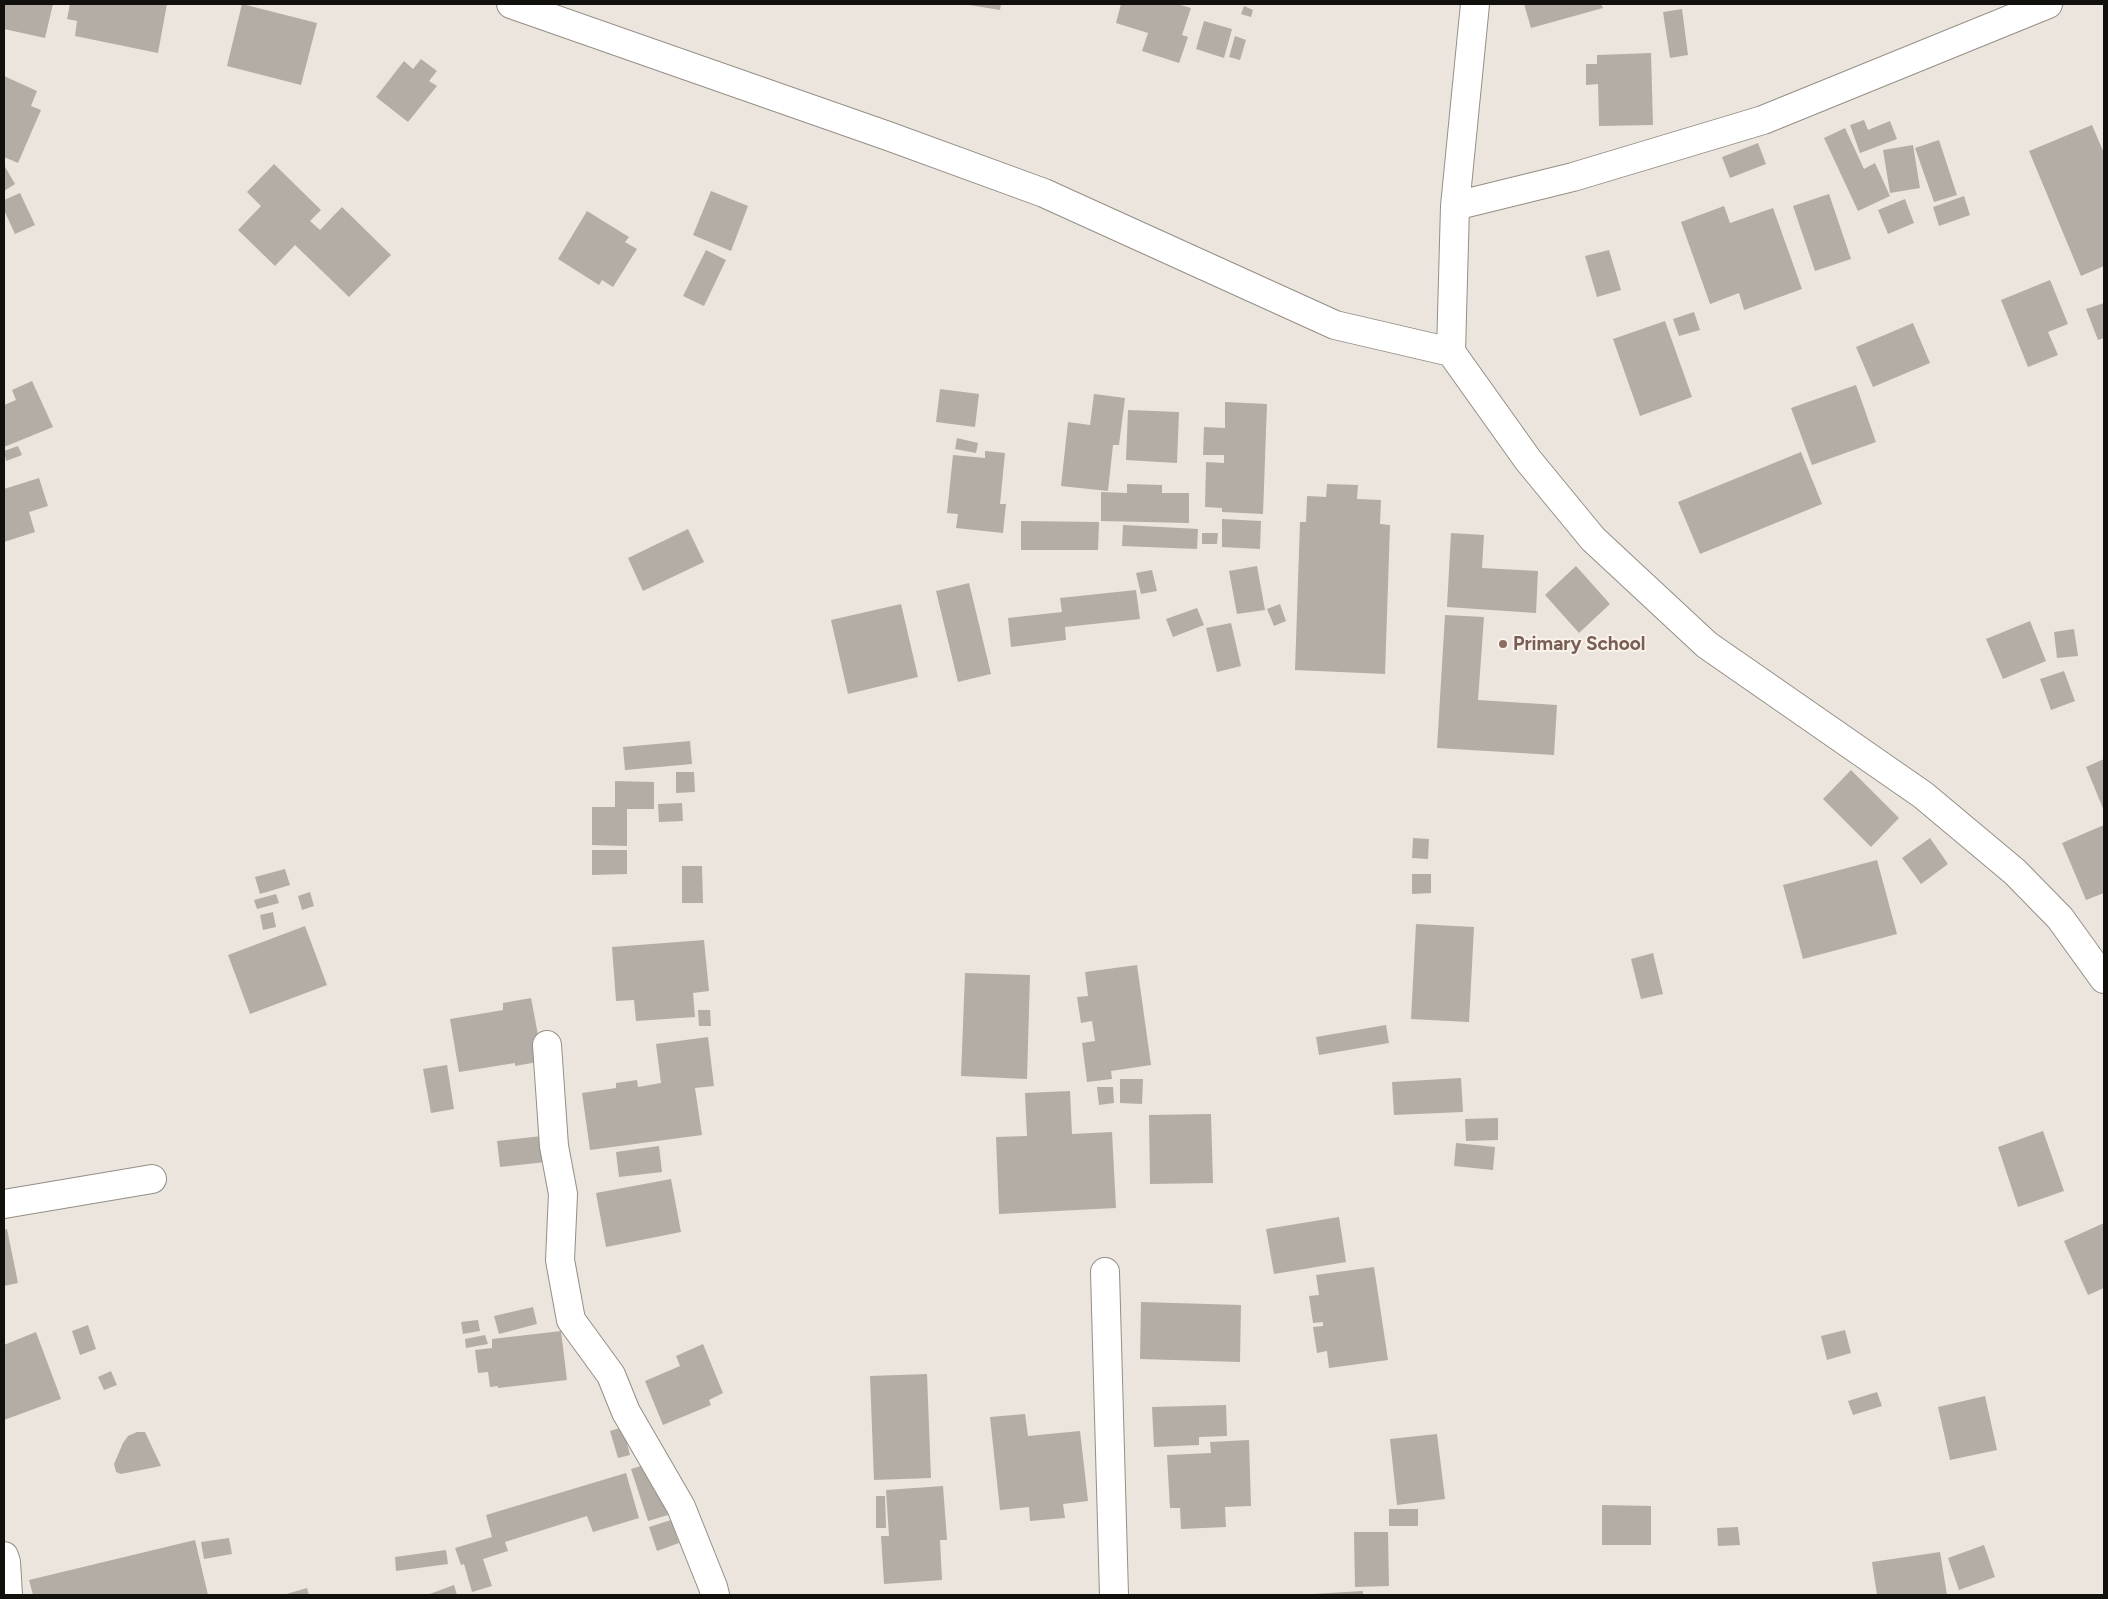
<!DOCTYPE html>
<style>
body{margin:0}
#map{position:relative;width:2108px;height:1599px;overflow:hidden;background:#ece5dd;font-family:Figtree,sans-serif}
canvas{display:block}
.frame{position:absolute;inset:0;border:5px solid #12100d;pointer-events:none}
</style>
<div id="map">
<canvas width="2108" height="1599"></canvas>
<div class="frame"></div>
</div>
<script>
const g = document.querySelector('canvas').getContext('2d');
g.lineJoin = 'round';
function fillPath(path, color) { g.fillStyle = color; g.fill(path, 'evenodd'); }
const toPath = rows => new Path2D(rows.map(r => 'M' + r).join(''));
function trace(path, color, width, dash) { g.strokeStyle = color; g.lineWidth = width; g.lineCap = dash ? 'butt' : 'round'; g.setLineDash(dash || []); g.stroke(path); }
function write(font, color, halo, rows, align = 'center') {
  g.font = font + ' Figtree,sans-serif'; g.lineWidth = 4; g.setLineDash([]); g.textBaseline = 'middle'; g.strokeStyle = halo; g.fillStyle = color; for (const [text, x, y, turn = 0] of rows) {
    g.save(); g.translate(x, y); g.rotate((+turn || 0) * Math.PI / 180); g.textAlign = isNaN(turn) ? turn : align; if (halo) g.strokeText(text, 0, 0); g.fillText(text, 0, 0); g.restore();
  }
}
fillPath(toPath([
 [4,4,53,4,45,38,4,29],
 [70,4,167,4,158,53,75,36,77,21,67,19],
 [242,4,317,23,301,85,227,66],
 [963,4,1001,4,1000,10],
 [1121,4,1177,4,1191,8,1182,35,1188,37,1179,63,1142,51,1148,33,1116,23],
 [1524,4,1601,4,1603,8,1531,28],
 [1244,6,1253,10,1251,17,1241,14],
 [1682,9,1688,55,1670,58,1663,12],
 [1204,21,1232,29,1224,58,1196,49],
 [1235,36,1246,40,1240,60,1229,57],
 [1651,53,1653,125,1599,126,1598,84,1586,85,1586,64,1597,64,1597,55],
 [421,59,437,71,429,81,437,86,408,122,376,97,404,61,413,69],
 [4,76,37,91,31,106,41,110,18,163,4,157],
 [1864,120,1868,130,1890,121,1897,139,1860,153,1850,125],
 [2092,125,2104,153,2104,266,2081,276,2029,151],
 [1845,128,1864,169,1875,163,1890,196,1858,211,1824,138],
 [1939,140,1957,195,1934,202,1915,148],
 [1758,143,1766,164,1730,178,1722,157],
 [1913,145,1920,188,1890,193,1883,150],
 [274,164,321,210,310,221,320,230,342,207,391,255,349,297,295,245,275,266,238,230,261,206,247,192],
 [4,165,15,184,4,191],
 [711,191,748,206,731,251,693,235],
 [20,193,35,225,15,234,4,210,4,200],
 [1829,194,1851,259,1815,271,1793,206],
 [1964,196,1970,215,1939,226,1933,207],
 [1905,199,1914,223,1888,234,1878,210],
 [1724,206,1730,223,1773,208,1802,289,1744,310,1739,293,1710,304,1681,222],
 [587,211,629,237,625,242,637,249,613,287,602,280,599,285,558,259],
 [706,250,726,260,704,306,683,296],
 [1609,250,1621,290,1597,297,1585,256],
 [2050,280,2068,324,2048,332,2058,355,2028,367,2001,300],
 [2104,303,2104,338,2098,340,2086,309],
 [1694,312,1700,330,1679,336,1673,319],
 [1665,321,1692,397,1640,416,1613,339],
 [1913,323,1930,363,1873,387,1856,347],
 [32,381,53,427,4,447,4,405,16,400,12,390],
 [1856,385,1876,442,1812,465,1791,408],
 [940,389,979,394,975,427,936,422],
 [1094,394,1125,398,1119,445,1113,445,1108,491,1061,486,1068,422,1090,425],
 [1225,402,1267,404,1263,514,1222,512,1222,508,1205,507,1206,462,1224,463,1224,455,1203,455,1204,427,1225,428],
 [1128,410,1179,412,1177,463,1126,460],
 [957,438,978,443,976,453,955,449],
 [18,446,22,455,6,461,4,451],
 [985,451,1005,453,1000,504,1006,504,1003,533,956,528,958,514,947,513,953,455,985,458],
 [1801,452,1822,504,1700,554,1678,502],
 [39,478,48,506,29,512,35,532,4,542,4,489],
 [1127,484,1162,485,1162,493,1189,493,1189,523,1101,521,1101,492,1127,493],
 [1327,484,1358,485,1357,499,1381,500,1380,524,1390,525,1385,674,1295,670,1300,522,1306,522,1307,496,1326,497],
 [1222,519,1261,521,1260,549,1222,547],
 [1021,521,1099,522,1098,550,1021,550],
 [1123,525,1198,529,1197,549,1122,546],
 [688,529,704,562,643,591,628,558],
 [1202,533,1218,533,1217,544,1202,544],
 [1451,533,1484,535,1482,568,1538,571,1536,613,1447,607],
 [1257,566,1265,610,1237,614,1229,571],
 [1576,566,1610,604,1579,633,1545,595],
 [1152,570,1157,591,1141,594,1136,573],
 [969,583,991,674,958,682,936,591],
 [1136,590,1140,619,1065,627,1066,640,1011,647,1008,618,1062,612,1060,598],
 [901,604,918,677,848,694,831,620],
 [1280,604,1286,621,1274,626,1267,609],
 [1197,608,1204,625,1173,637,1166,619],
 [1445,615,1484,617,1478,700,1557,705,1554,755,1437,748],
 [2030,621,2046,661,2003,679,1986,639],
 [1231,623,1241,666,1217,672,1206,628],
 [2074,629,2078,656,2057,658,2054,632],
 [2064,671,2075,701,2051,710,2040,679],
 [690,741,692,764,625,770,623,747],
 [2104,759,2104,811,2086,767],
 [1851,770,1899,818,1871,847,1823,799],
 [676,772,694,772,695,792,676,793],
 [615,781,654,782,654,809,627,809,627,846,592,845,592,807,615,807],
 [682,803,683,821,659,822,658,804],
 [2104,825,2104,893,2086,900,2062,843],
 [1413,838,1429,839,1428,859,1412,858],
 [1930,838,1948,864,1921,884,1902,858],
 [592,850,627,850,627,874,592,875],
 [1877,860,1897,934,1803,959,1783,885],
 [682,866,702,866,703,903,682,903],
 [285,869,290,885,260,894,255,877],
 [1412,874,1431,874,1431,893,1412,894],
 [310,892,314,906,302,910,298,896],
 [276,894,279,903,257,909,254,900],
 [273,912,276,927,263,930,260,915],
 [1416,924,1474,927,1469,1022,1411,1019],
 [305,926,327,985,250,1014,228,955],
 [704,940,709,991,693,993,695,1017,636,1021,634,1000,616,1001,612,947],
 [1653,953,1663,994,1641,999,1631,959],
 [1137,965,1151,1065,1111,1071,1112,1079,1087,1082,1082,1043,1095,1041,1092,1021,1081,1023,1077,997,1088,996,1085,972],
 [965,973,1030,975,1027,1079,961,1076],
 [531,998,543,1061,515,1066,515,1063,459,1072,450,1019,503,1010,503,1003],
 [698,1010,710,1010,711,1026,699,1026],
 [1386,1025,1389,1043,1319,1055,1316,1037],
 [708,1037,714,1086,695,1088,702,1135,590,1150,582,1093,616,1088,616,1083,637,1080,638,1087,661,1083,656,1044],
 [447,1065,454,1109,431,1113,423,1069],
 [1461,1078,1463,1112,1394,1115,1392,1082],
 [1120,1079,1143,1079,1142,1104,1120,1103],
 [1097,1087,1113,1087,1114,1103,1099,1105],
 [1070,1091,1072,1134,1112,1132,1116,1208,999,1214,996,1137,1027,1136,1025,1093],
 [1211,1114,1213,1183,1150,1184,1149,1115],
 [1498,1118,1498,1140,1466,1141,1465,1119],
 [2043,1131,2064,1191,2018,1207,1998,1147],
 [542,1136,546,1162,500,1167,497,1141],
 [1456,1143,1495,1147,1493,1170,1454,1166],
 [659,1146,662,1172,619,1177,616,1152],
 [671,1179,681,1232,606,1247,596,1193],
 [1339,1217,1346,1262,1274,1274,1266,1229],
 [2104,1223,2104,1288,2088,1295,2064,1241],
 [7,1229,18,1283,4,1286,4,1230],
 [1374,1267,1388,1360,1329,1368,1327,1351,1317,1353,1313,1327,1323,1326,1323,1322,1313,1323,1309,1296,1319,1295,1316,1275],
 [1141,1302,1241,1305,1240,1362,1140,1359],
 [533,1307,537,1324,499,1334,494,1316],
 [478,1320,480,1331,463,1334,461,1322],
 [88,1325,96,1349,80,1355,72,1331],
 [1845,1330,1851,1353,1827,1360,1821,1336],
 [561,1331,567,1380,498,1388,498,1386,490,1387,488,1372,478,1373,475,1350,492,1348,492,1339],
 [36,1332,61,1399,4,1420,4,1345],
 [485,1335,488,1344,466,1348,465,1339],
 [703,1344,723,1393,709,1400,711,1405,663,1425,645,1381,680,1366,676,1356],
 [111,1371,117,1385,104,1390,98,1377],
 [927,1374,931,1478,874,1480,870,1376],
 [1877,1392,1882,1406,1853,1415,1848,1401],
 [1985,1396,1997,1450,1950,1460,1938,1407],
 [1226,1405,1227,1436,1199,1437,1199,1445,1154,1447,1152,1407],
 [1025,1414,1028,1436,1080,1431,1088,1501,1063,1504,1065,1518,1030,1521,1029,1507,1000,1510,990,1417],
 [623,1427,630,1455,618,1458,610,1431],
 [137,1432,145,1432,161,1466,121,1474,116,1472,114,1464,123,1443,128,1436],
 [1437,1434,1445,1499,1397,1505,1390,1439],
 [1249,1440,1251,1506,1225,1507,1226,1527,1181,1529,1180,1508,1170,1508,1167,1455,1211,1453,1210,1442],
 [651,1463,668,1515,648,1521,631,1469],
 [626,1473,639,1518,593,1532,587,1516,505,1542,508,1551,483,1559,492,1586,472,1592,464,1564,461,1565,455,1548,492,1537,486,1515],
 [943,1486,947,1540,940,1540,942,1580,884,1584,881,1536,889,1536,886,1490],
 [876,1496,885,1496,886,1528,876,1528],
 [1602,1505,1651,1506,1651,1545,1602,1545],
 [1389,1509,1418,1509,1418,1526,1389,1526],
 [671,1520,679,1543,657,1551,649,1527],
 [1738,1527,1740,1545,1718,1546,1717,1528],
 [1354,1532,1388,1532,1389,1586,1355,1587],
 [229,1538,232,1554,204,1559,201,1542],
 [195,1540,208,1595,33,1595,29,1580],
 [1984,1545,1995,1577,1959,1590,1948,1558],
 [446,1550,448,1564,396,1571,395,1557],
 [1940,1552,1947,1595,1877,1595,1872,1562],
 [454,1585,457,1595,427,1595],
 [307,1588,309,1595,283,1595],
 [1363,1591,1363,1595,1313,1595,1313,1594]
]), '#b4ada5');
const minor = toPath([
 [511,4,888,136,1044,193,1335,325,1451,352],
 [1475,4,1455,206,1451,352,1528,460,1593,539,1707,645,1923,795,2015,872,2060,918,2104,979],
 [1455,206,1573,177,1763,120,2048,4],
 [547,1045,554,1146,563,1194,560,1260,571,1320,611,1375,626,1412,681,1507,713,1587,715,1595],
 [4,1204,152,1179],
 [1105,1272,1114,1595],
 [4,1556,6,1562,8,1595]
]);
trace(minor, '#948e86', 30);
trace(minor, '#fff', 28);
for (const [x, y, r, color] of [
 [1503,644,5,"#8d6e63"]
]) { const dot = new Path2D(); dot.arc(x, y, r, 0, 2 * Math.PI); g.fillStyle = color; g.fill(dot); trace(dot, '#faf3ea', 2); }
write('bold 19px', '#785e54', '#faf3ea', [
 ["Primary School",1513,644]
], 'left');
</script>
